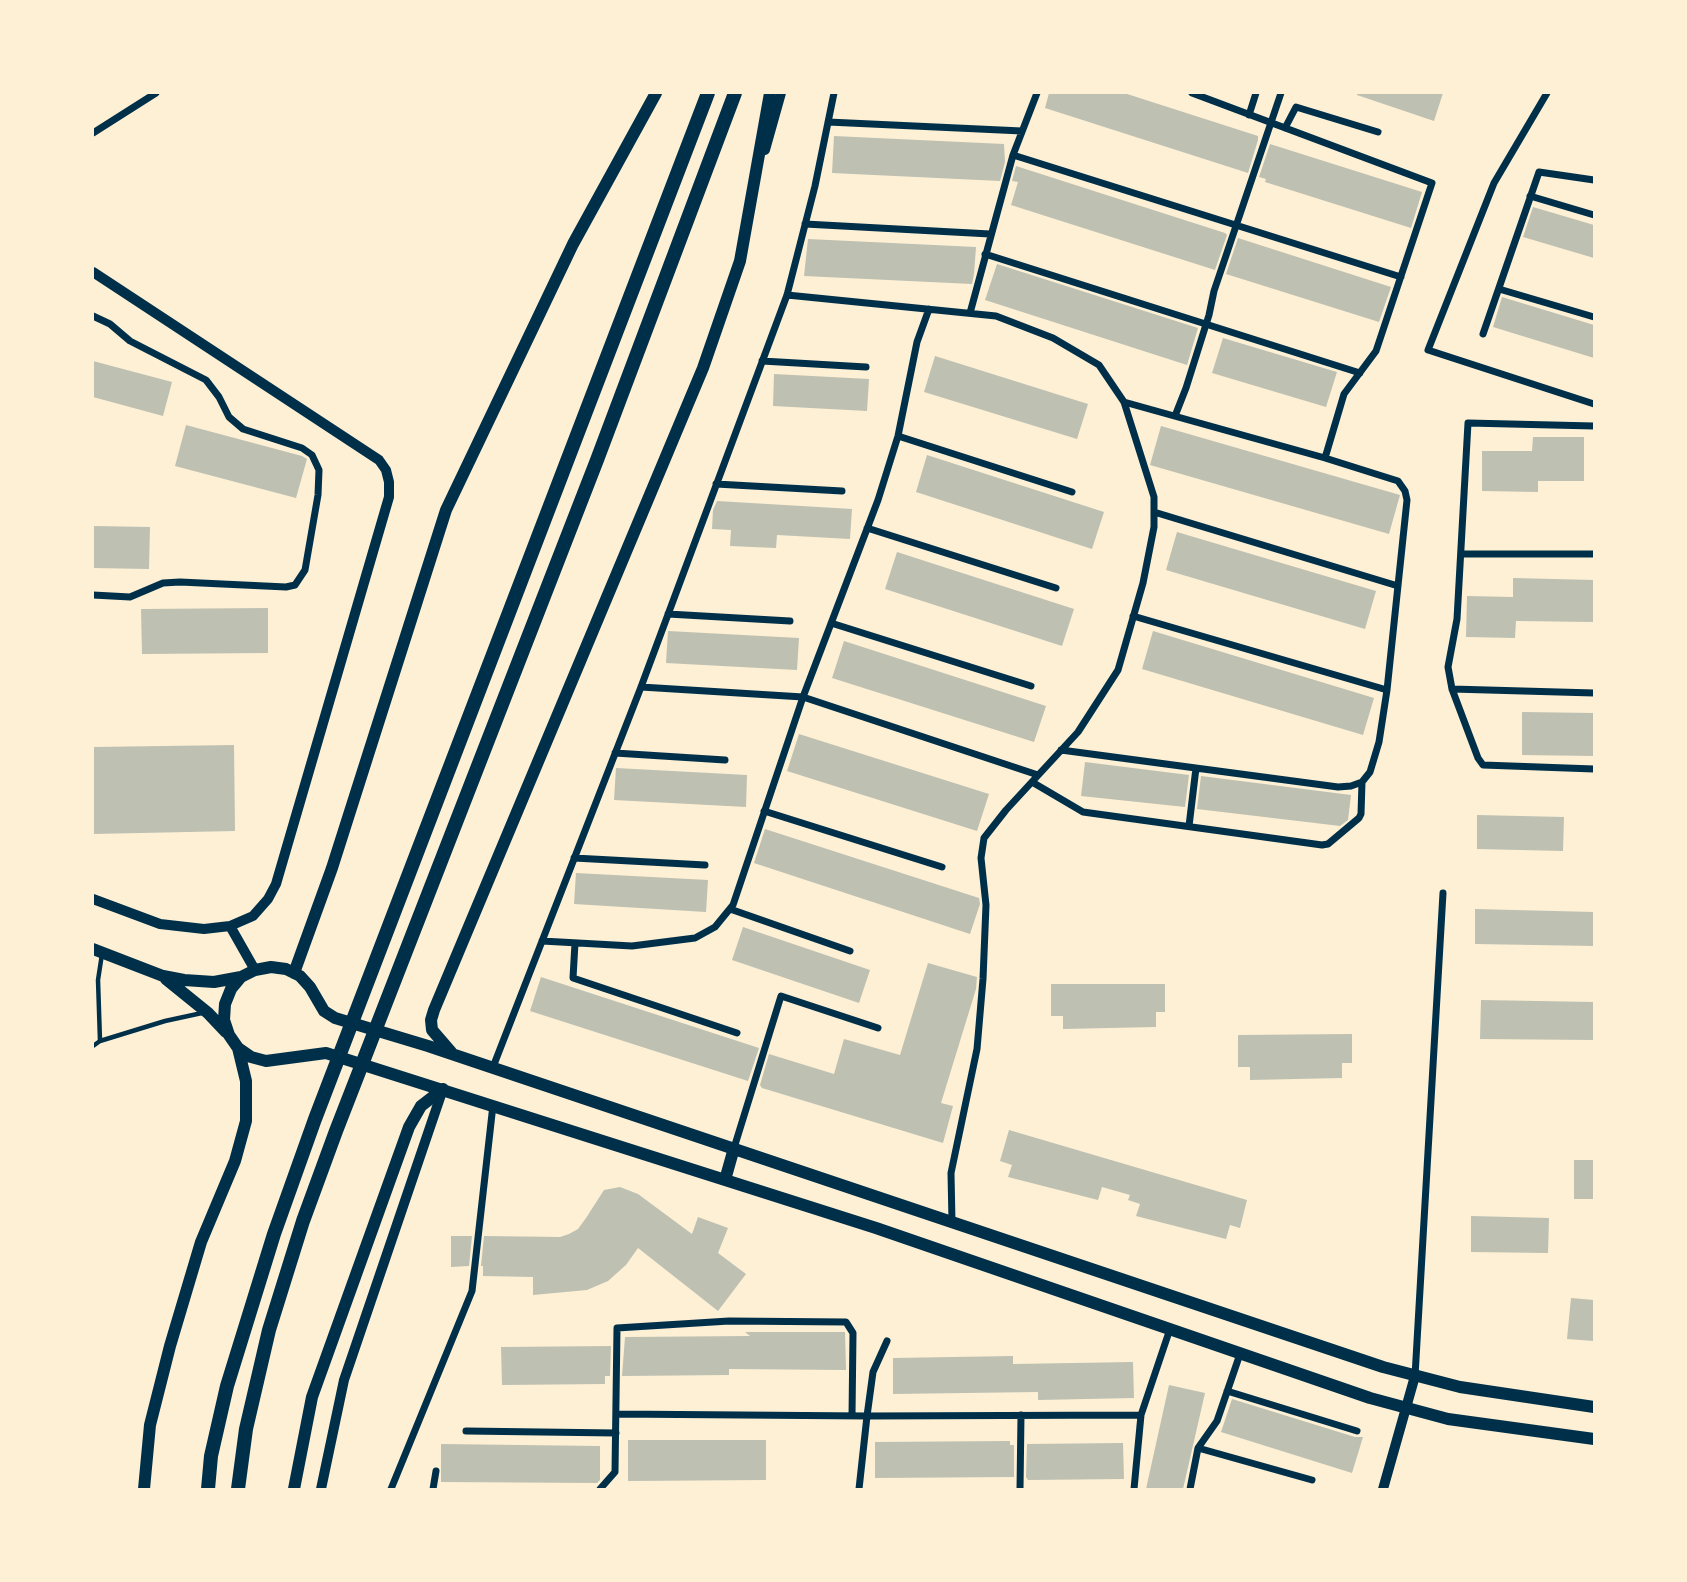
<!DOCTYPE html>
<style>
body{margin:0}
#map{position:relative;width:1687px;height:1582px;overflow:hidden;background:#fdf0d5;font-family:"Work Sans",sans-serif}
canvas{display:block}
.frame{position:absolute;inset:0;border:94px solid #fdf0d5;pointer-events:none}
</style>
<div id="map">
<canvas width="1687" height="1582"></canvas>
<div class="frame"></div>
</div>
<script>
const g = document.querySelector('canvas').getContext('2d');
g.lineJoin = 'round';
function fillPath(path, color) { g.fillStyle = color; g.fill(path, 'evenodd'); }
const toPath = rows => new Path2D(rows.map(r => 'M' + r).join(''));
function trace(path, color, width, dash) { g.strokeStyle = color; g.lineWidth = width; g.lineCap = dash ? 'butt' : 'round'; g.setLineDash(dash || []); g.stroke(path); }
fillPath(toPath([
 [1049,93,1124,93,1258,136,1258,140,1248,173,1045,108],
 [1357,93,1443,93,1434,121,1357,95],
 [834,136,1004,144,1005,162,1000,181,832,173],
 [1270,144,1422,192,1411,228,1265,182,1266,179,1259,177],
 [1016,166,1225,233,1227,235,1215,270,1011,205,1018,182,1012,181],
 [1533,207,1594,225,1594,258,1523,237],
 [1238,238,1391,287,1379,322,1226,274],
 [808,239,976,247,974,274,972,284,804,276],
 [997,264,1198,328,1187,365,985,300],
 [1502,297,1594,325,1594,358,1493,327],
 [1223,338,1337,372,1326,407,1212,373],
 [935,356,1088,404,1077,439,924,392],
 [93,361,172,382,163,416,93,397],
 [774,374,869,379,867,411,773,406],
 [186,425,302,456,307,459,296,498,175,466],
 [1161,426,1400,495,1389,534,1150,465],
 [1533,437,1584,437,1584,481,1538,481,1538,492,1482,491,1482,451,1532,451],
 [927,455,1104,512,1092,549,916,492],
 [717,501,852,509,850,539,777,535,776,548,730,546,731,530,712,529,713,510],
 [93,526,150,527,149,569,93,568],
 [1177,532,1376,591,1365,629,1166,570],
 [897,552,1074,609,1062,646,885,589],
 [1513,578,1594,580,1594,622,1516,621,1515,638,1466,637,1467,596,1513,597],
 [268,608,268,653,142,654,141,609],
 [668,631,799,638,797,670,666,663],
 [1153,631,1374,698,1363,735,1142,669],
 [844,641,1046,706,1034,742,832,678],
 [1522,712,1594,713,1594,756,1522,755],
 [799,734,989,794,977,831,787,771],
 [234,745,235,831,93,834,93,747],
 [1085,762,1189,775,1185,807,1081,796],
 [616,768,747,775,746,807,614,800],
 [1201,776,1351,795,1348,820,1340,826,1197,809],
 [1477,815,1564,817,1563,851,1477,849],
 [765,829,979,898,980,904,970,934,754,863],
 [576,873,708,880,706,912,574,904],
 [1475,909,1594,912,1594,946,1475,944],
 [743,927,870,970,859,1003,732,960],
 [928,963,977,977,976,989,941,1103,953,1106,943,1143,762,1088,760,1085,769,1054,834,1074,844,1039,900,1055],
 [541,977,759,1048,748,1081,530,1011],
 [1051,984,1165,984,1165,1012,1156,1012,1156,1027,1063,1029,1063,1016,1051,1016],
 [1481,1000,1594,1002,1594,1040,1480,1039],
 [1352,1034,1352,1063,1342,1063,1342,1078,1250,1080,1250,1067,1238,1067,1238,1035],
 [1009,1130,1247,1200,1240,1228,1230,1225,1226,1239,1136,1216,1140,1204,1128,1200,1130,1195,1102,1187,1098,1200,1008,1177,1012,1165,1000,1161],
 [1574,1160,1594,1160,1594,1199,1574,1199],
 [620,1187,638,1194,692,1234,698,1217,728,1228,718,1253,746,1274,718,1311,638,1248,626,1265,608,1281,587,1290,533,1295,533,1277,483,1276,483,1266,481,1266,484,1236,560,1237,569,1234,578,1229,586,1218,604,1190],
 [1471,1216,1549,1218,1548,1253,1471,1252],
 [451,1236,472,1236,469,1266,451,1267],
 [1571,1298,1594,1300,1594,1341,1567,1339],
 [745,1332,845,1332,846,1370,729,1369,729,1375,622,1376,625,1337,750,1336],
 [611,1346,610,1376,605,1376,605,1384,502,1385,501,1347],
 [1013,1356,1013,1364,1133,1362,1134,1398,1038,1400,1038,1392,893,1394,893,1358],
 [1169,1385,1205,1393,1183,1489,1146,1489],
 [1232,1399,1355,1437,1363,1437,1352,1473,1221,1432],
 [628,1440,766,1440,766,1480,628,1481],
 [1010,1441,1010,1445,1014,1445,1014,1477,875,1478,875,1442],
 [1123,1443,1124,1479,1028,1480,1026,1477,1027,1444],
 [441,1444,600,1446,600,1480,597,1483,441,1482]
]), '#bec0b2');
trace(toPath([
 [100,1041,98,980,102,954],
 [93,1046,100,1041,165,1021,202,1013]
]), '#003049', 4.5);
trace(toPath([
 [1192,93,1432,183,1376,351,1344,394,1325,458],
 [1547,93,1494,183,1428,350,1594,404],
 [1249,115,1256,93],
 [828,122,1022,131],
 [1285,128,1296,107,1378,132],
 [93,133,156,93],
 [1013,155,1401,277],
 [1530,196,1594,215],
 [805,224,990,234],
 [985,254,1360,373],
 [1499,289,1594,317],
 [787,295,996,316,1053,338,1099,365,1124,402,1154,497,1154,527,1143,583,1118,670,1078,732,1006,810,984,838,981,858,986,905,983,979,977,1049,951,1173,952,1222],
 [970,313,1013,155,1037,93],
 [93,316,110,324,130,341,206,380,219,397,229,417,243,429,302,448,312,455,319,470,318,495,305,570,295,585,286,587,180,582,163,583,130,597,93,595],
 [1483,334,1539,172,1594,180],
 [762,361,866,367],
 [1175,416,1186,388,1209,315,1214,291,1281,93],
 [1594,426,1468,423,1457,619,1448,667,1452,689,1478,758,1483,765,1594,769],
 [898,436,1072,492],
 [716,484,842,491],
 [1154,512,1398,586],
 [867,528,1056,588],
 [1461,554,1594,554],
 [668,614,790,621],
 [1133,616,1387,690],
 [831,623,1031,686],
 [641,687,803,697,1038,775],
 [1452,689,1594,693],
 [1061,750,1338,787,1351,786,1362,782,1370,772,1379,742,1387,690,1407,500,1405,491,1398,481,1325,458,1124,402],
 [615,753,725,760],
 [1032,782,1083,812,1322,845,1328,844,1359,818,1361,814,1362,782],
 [764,811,942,867],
 [1189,826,1196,768],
 [574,858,705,865],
 [730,909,850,951],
 [542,941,632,946,695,938,715,927,733,905,803,697,878,500,898,436,917,342,929,309],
 [575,943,573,978,737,1033],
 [493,1067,641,687,787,295,815,186,834,93],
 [734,1148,781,996,878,1028],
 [1415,1376,1443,893],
 [1227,1391,1357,1431],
 [616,1414,867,1416,873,1372,887,1341],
 [466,1431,616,1433],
 [1198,1448,1312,1480],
 [391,1489,472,1291,493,1105],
 [433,1489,436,1471],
 [600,1489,615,1472,617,1328,729,1321,846,1322,853,1333,852,1416],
 [859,1489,867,1416,1141,1415,1170,1329],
 [1020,1489,1021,1415],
 [1134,1489,1141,1415],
 [1190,1489,1198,1448,1217,1421,1240,1354]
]), '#003049', 7);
trace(toPath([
 [765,150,781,93],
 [93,272,379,460,386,470,389,482,389,497,276,884,268,899,253,916,230,926,204,929,160,924,93,899],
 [230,926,255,970],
 [321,1489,344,1380,443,1089],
 [1383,1489,1415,1376]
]), '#003049', 10);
trace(toPath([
 [93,949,163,976,184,980,214,982,241,977],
 [294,973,332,868,446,510,573,244,656,93],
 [166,979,208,1013,226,1032],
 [451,1052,432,1030,431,1020,434,1010,703,368,740,261,770,93],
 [725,1180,734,1148],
 [1594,1407,1460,1387,1383,1367,428,1046,335,1018,324,1011,310,987,300,976,286,969,271,967,255,970,241,977,231,989,225,1004,224,1020,229,1035,238,1048,251,1057,266,1061,326,1053,876,1228,1370,1398,1448,1419,1594,1439],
 [144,1489,150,1425,170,1346,201,1242,235,1161,246,1121,246,1081,238,1048],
 [294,1489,312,1397,409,1127,421,1106,443,1089]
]), '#003049', 12);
trace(toPath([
 [208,1489,211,1456,227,1386,274,1234,315,1119,708,93],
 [238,1489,246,1429,269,1330,303,1221,336,1131,597,460,735,93]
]), '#003049', 14);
</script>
